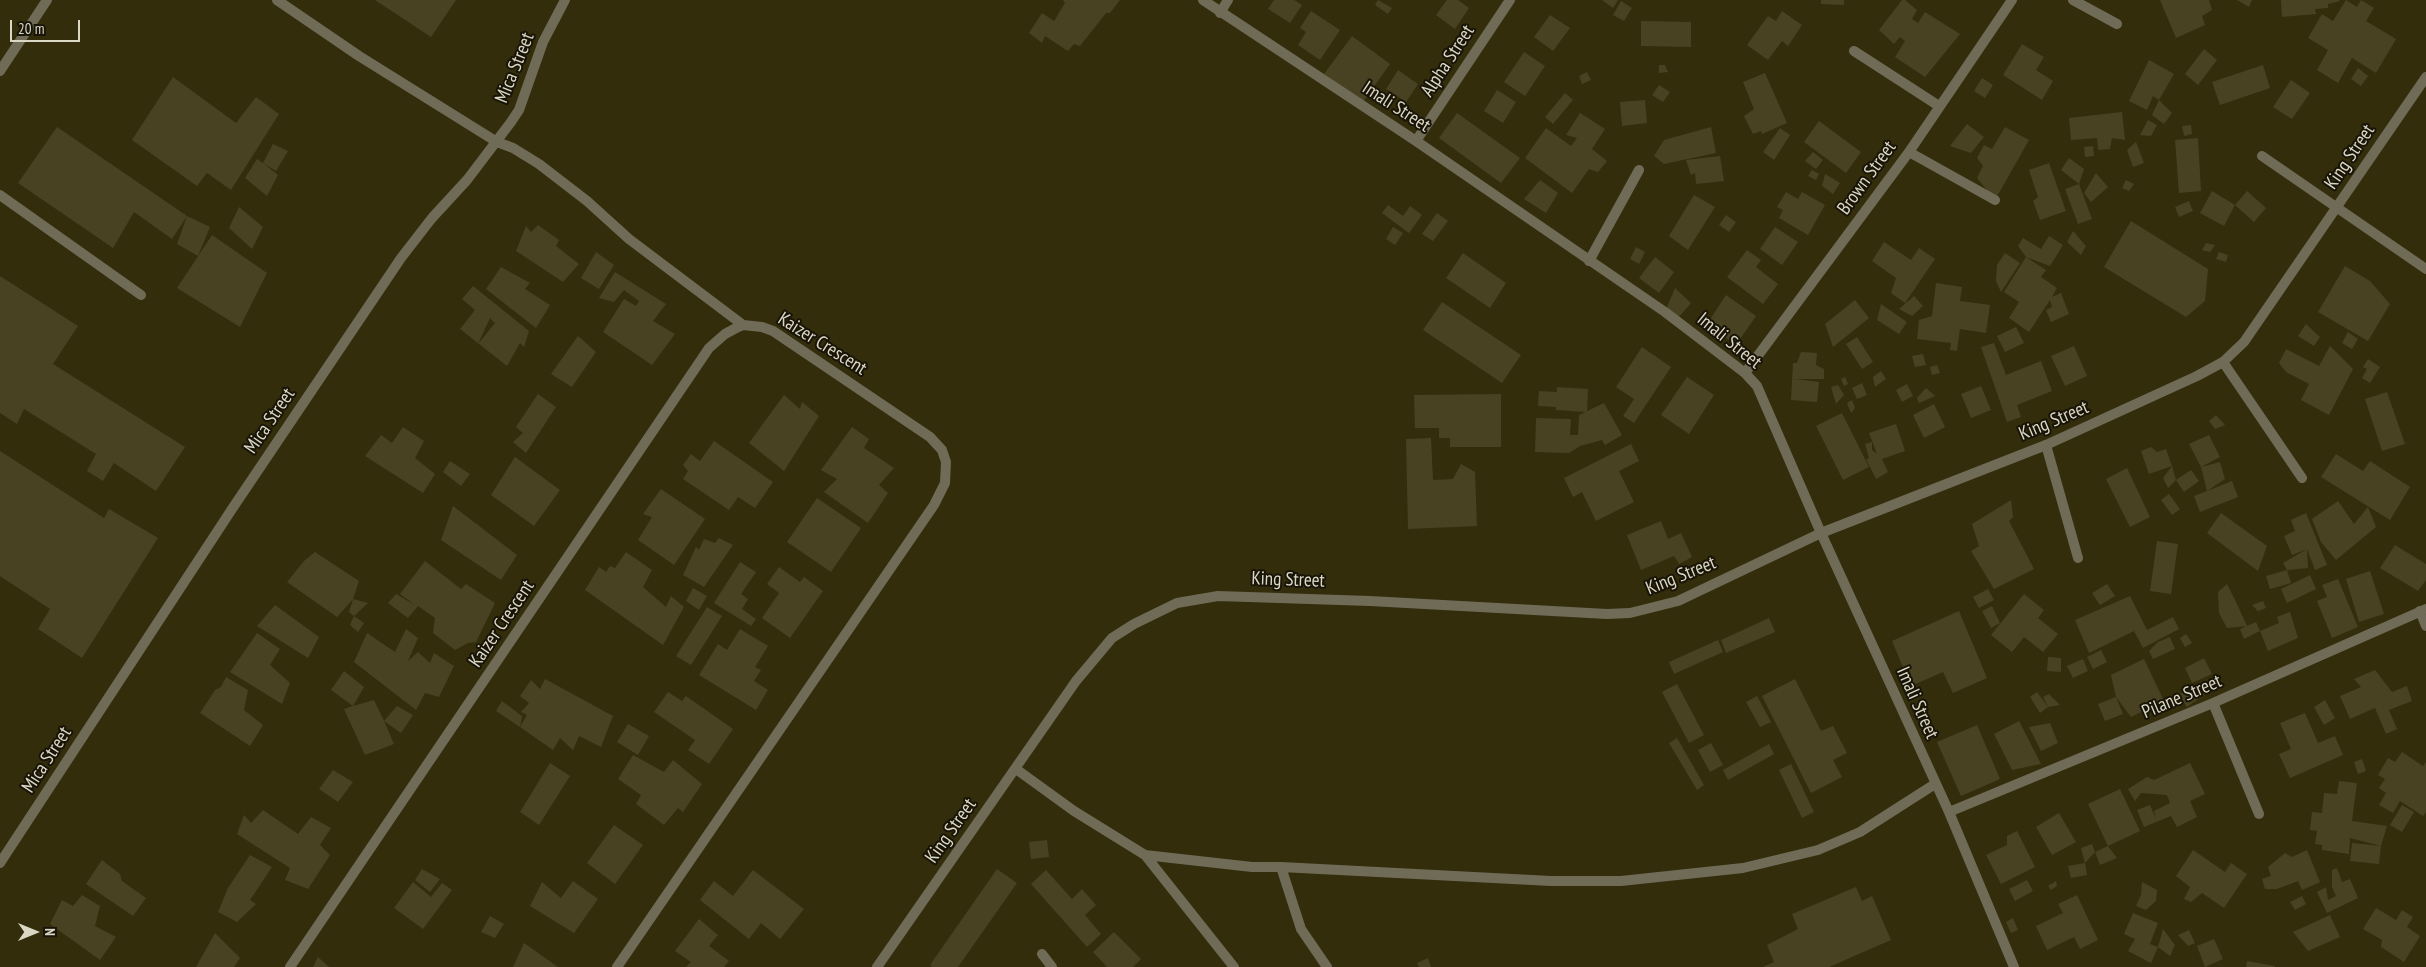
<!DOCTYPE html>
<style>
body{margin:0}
#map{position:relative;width:2426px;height:967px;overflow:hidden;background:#332d0c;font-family:"PT Sans Narrow",sans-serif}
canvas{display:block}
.north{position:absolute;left:10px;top:907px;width:50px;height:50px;-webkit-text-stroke:4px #181508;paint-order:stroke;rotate:90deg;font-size:14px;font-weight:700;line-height:20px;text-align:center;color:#dbd7c5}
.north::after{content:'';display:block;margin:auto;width:18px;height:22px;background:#dbd7c5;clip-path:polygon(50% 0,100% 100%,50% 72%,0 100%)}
.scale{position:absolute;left:10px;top:20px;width:70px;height:22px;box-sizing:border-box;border:2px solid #dbd7c5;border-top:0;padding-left:6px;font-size:15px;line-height:18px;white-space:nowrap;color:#dbd7c5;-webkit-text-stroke:4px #181508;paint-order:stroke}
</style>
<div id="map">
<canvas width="2426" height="967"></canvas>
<div class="north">N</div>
<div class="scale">20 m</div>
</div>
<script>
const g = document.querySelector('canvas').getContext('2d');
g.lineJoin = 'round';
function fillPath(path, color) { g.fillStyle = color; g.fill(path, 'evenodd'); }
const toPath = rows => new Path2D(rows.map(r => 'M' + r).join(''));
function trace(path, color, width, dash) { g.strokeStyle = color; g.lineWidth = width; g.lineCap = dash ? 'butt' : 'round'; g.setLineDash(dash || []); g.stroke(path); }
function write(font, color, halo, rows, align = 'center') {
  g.font = font + ' "PT Sans Narrow",sans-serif'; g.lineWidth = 4; g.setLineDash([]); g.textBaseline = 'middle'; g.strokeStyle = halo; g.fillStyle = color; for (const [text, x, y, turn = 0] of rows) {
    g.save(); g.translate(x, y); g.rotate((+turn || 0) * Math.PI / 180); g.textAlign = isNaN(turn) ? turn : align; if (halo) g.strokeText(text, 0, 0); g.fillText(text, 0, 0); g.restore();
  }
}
fillPath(toPath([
 [375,0,456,0,431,37],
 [1063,0,1120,0,1110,13,1106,13,1080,46,1074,44,1068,51,1045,36,1042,43,1029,33,1042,13,1054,21,1065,3],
 [1274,0,1294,0,1302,5,1290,23,1268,9],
 [1378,0,1392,8,1388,14,1375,5],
 [1447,0,1458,0,1469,8,1455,29,1436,15],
 [1602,0,1618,0,1613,8],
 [1821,0,1844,0,1844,5,1821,4],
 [1902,0,1905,0,1917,10,1912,19,1918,23,1925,12,1960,34,1925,77,1895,57,1905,41,1900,37,1894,44,1879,30],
 [2160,0,2209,0,2212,10,2202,16,2205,25,2176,38],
 [2237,0,2252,0,2249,7],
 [2281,0,2339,0,2340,1,2328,4,2328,8,2315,9,2316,14,2282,17],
 [2346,0,2357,7,2361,0,2374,8,2366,21,2396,39,2376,73,2352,58,2338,83,2317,70,2328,50,2308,38,2322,14,2333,21],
 [1621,1,1632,8,1624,21,1613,15],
 [1311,11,1340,30,1320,60,1298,45,1306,32,1300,28],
 [1782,11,1802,25,1788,46,1782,41,1768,60,1747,45,1768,16,1776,21],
 [1550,15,1570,28,1553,51,1534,37],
 [1641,21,1691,22,1691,47,1641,46],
 [1352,36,1390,64,1363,102,1324,74],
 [2022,44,2044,57,2036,70,2053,81,2042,100,2003,75],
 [2204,49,2217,60,2198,85,2185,74],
 [1524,52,1545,66,1525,96,1504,82],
 [2149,60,2174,74,2159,100,2153,96,2147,110,2129,101],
 [1659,65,1665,65,1668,72,1659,73],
 [2263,65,2270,88,2220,105,2212,82],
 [2358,68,2368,76,2361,86,2351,79],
 [1398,70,1418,84,1406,102,1386,89],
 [1587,72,1591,80,1582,84,1579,76],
 [1765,73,1787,123,1762,134,1761,131,1753,134,1744,116,1754,109,1743,82],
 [173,77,236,123,256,97,279,114,231,190,207,173,197,186,132,140],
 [1982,78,1993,85,1985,98,1974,91],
 [2291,80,2310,93,2292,119,2273,107],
 [1659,85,1670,92,1663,102,1652,95],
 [1497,90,1516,102,1503,123,1484,111],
 [1565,93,1573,100,1553,124,1545,117],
 [1645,100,1647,123,1622,126,1620,102],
 [2159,100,2172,113,2164,124,2152,115],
 [2122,112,2125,140,2112,138,2110,149,2098,150,2097,138,2071,140,2069,118],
 [1457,113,1520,158,1501,183,1439,138],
 [1580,113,1605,129,1592,149,1607,161,1598,172,1589,169,1572,193,1525,158,1546,128,1571,146,1577,138,1566,135],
 [2148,120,2157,125,2151,136,2140,135],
 [1819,121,1861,152,1846,173,1804,142],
 [1967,124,1984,137,1971,153,1950,146],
 [2191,125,2192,134,2184,136,2182,126],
 [57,127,187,216,210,227,198,256,177,244,187,216,172,239,134,212,113,248,18,183],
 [1711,127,1716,153,1664,164,1654,156,1664,140],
 [2005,127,2029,140,1995,200,1977,178,1983,166,1977,158,1984,145,1992,149],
 [1780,128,1790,135,1774,160,1763,152],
 [2198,138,2201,191,2179,193,2175,140],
 [2136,142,2144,163,2133,167,2127,150],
 [273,144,288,151,276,171,263,163,278,175,267,196,245,178,257,159,263,163],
 [2093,146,2094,156,2085,157,2084,147],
 [1813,152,1823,160,1816,169,1805,161],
 [1720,156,1724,181,1696,184,1695,173,1691,175,1686,160],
 [2069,158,2084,169,2079,184,2061,170],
 [2049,163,2066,211,2040,220,2033,201,2038,197,2029,170],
 [1812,170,1819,174,1816,180,1808,176],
 [2096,173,2108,187,2091,202,2084,193],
 [1825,174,1840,183,1833,194,1822,186],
 [1540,180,1558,193,1546,213,1524,199],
 [2126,180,2134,184,2129,191,2122,188],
 [2079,184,2092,219,2078,224,2065,189],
 [2212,191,2235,205,2224,226,2200,213],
 [2247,191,2266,208,2254,222,2235,205],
 [1786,192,1798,199,1802,192,1825,205,1808,235,1779,218,1783,210,1777,207],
 [1694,195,1715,207,1688,250,1669,236],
 [2189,201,2193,211,2179,217,2175,207],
 [1388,205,1403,216,1410,206,1422,215,1409,233,1382,213],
 [239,207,263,227,252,249,229,228],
 [1437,213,1448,221,1433,241,1422,234],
 [1726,215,1736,222,1729,232,1719,225],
 [2131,221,2208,269,2205,301,2186,317,2104,267],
 [538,225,559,240,556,246,579,264,563,282,516,251,526,226,531,232],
 [1393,227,1403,233,1395,245,1386,239],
 [1775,227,1798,242,1782,265,1760,249],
 [2073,231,2086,246,2081,255,2067,242],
 [212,235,267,273,240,327,177,288],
 [2049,236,2063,245,2050,266,2026,257,2046,270,2041,277,2057,288,2052,297,2061,293,2069,314,2051,322,2046,310,2052,307,2050,300,2029,332,2009,318,2019,302,2004,292,2026,257,2018,246,2023,238,2041,249],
 [1884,242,1911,260,1919,248,1935,259,1905,303,1891,293,1896,278,1872,261],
 [2206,243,2215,245,2210,252,2202,250],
 [1636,247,1645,252,1639,264,1630,259],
 [1747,250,1761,260,1756,267,1778,284,1763,304,1727,277],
 [596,252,614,265,599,289,581,278],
 [2219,252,2228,255,2226,262,2216,259],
 [1463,253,1506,283,1490,308,1446,278],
 [2005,253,2020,263,2001,292,1996,281,1997,265],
 [1655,257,1674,272,1659,293,1639,278],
 [2345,266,2370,281,2390,304,2368,341,2318,312],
 [501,267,530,283,525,289,550,305,536,328,486,289],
 [615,272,666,304,653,321,675,334,652,365,603,332,624,299,636,306,639,301,624,290,614,302,599,298],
 [0,276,78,326,53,364,185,447,156,491,114,463,103,481,87,471,96,454,24,409,17,424,0,413],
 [1936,283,1962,287,1960,301,1990,305,1986,333,1960,329,1957,351,1950,350,1951,343,1917,339,1919,320,1932,316],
 [473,286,529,331,524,347,520,343,507,366,460,329,475,310,462,299],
 [490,318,495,323,478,344],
 [1675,288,1691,303,1678,318,1665,312],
 [1726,295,1756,316,1736,345,1707,324],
 [1914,296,1923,306,1912,316,1899,309],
 [1855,300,1869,318,1833,347,1825,324],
 [1442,302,1521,355,1502,383,1423,330],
 [1881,304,1907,322,1899,334,1877,320],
 [2306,324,2320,337,2314,346,2298,336],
 [2016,327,2024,343,2005,352,1997,336],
 [2348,332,2358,339,2352,349,2342,343],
 [578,336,596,352,572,387,551,374],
 [1857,337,1873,362,1862,369,1846,344],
 [1994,343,2006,375,2041,361,2052,391,2017,405,2021,417,2007,422,1981,347],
 [2074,346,2087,376,2065,386,2051,356],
 [2330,346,2353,369,2329,415,2301,400,2309,384,2286,372,2279,363,2286,349,2319,366],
 [1642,347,1671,367,1634,423,1623,416,1634,399,1616,387],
 [1801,352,1817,353,1816,365,1824,369,1824,379,1795,379,1819,382,1817,402,1791,400,1793,363,1797,363],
 [1923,354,1926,365,1915,367,1912,356],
 [2368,359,2380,367,2370,383,2362,378,2367,369,2363,367],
 [1937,365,1940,373,1932,375,1930,367],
 [1881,371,1886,379,1875,387,1873,377],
 [1687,377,1714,395,1689,434,1661,415],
 [1845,377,1848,384,1844,386,1841,379],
 [1862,383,1867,395,1857,399,1852,388],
 [1907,384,1913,396,1902,402,1896,390],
 [1838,385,1844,395,1836,404,1831,387],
 [1981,386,1991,410,1971,418,1961,394],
 [1557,387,1588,389,1587,412,1556,410,1556,407,1538,406,1539,391,1557,392],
 [1926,388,1935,396,1919,403,1917,398],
 [2387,392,2405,444,2382,451,2365,399],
 [538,394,556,407,526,453,513,442,523,433,516,427],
 [1501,394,1501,447,1450,447,1450,438,1439,438,1439,428,1415,428,1414,395],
 [784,395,800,409,802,402,819,416,784,471,749,443],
 [1852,400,1855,408,1851,413,1847,403],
 [1604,403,1622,435,1605,445,1602,440,1580,446,1569,453,1535,452,1536,418,1571,419,1570,435,1578,435,1579,415],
 [1934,404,1945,427,1924,438,1913,415],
 [1842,413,1869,467,1843,480,1816,426],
 [2216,415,2225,425,2215,429,2209,421],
 [1896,424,1905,451,1882,459,1888,472,1876,479,1866,459,1869,458,1865,444,1872,442,1872,450,1877,454,1869,433],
 [403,427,424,441,415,458,435,474,423,493,365,456,381,435,392,443],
 [852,427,869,439,864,448,894,468,879,485,888,493,868,523,824,492,837,479,821,470],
 [2209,435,2220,457,2201,467,2189,444],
 [1431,438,1433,480,1453,479,1461,464,1475,472,1477,526,1408,529,1406,439],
 [714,441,773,482,755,508,738,497,729,510,683,479,688,471,683,465,691,454,700,461],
 [1631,444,1639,461,1619,471,1634,502,1596,521,1582,492,1573,497,1564,478],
 [2151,447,2157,452,2166,449,2172,466,2149,474,2141,451],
 [0,451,104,518,109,509,158,538,82,658,38,629,50,609,0,576],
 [2336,454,2363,471,2370,461,2410,487,2390,520,2321,477],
 [515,457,560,490,534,526,491,495],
 [450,461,470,474,461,486,443,472],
 [2220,462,2225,479,2207,491,2232,481,2238,497,2200,512,2194,496,2207,491,2201,467],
 [2172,466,2176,480,2191,470,2199,481,2184,492,2176,480,2168,488,2163,478],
 [2127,468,2150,517,2130,527,2106,479],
 [661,489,705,519,674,565,638,540,652,517,643,514],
 [2169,494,2180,509,2172,515,2161,500],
 [817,498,861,528,831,572,787,542],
 [2011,500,2013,517,2009,521,2034,569,1994,589,1971,551,1979,546,1972,524],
 [2338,501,2354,524,2368,507,2376,527,2336,560,2321,542,2312,519],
 [453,506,517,555,501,580,441,540],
 [2221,513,2267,546,2258,571,2207,533],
 [2306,513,2327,565,2315,570,2307,549,2308,568,2287,570,2291,583,2270,589,2266,576,2287,570,2283,563,2307,549,2292,555,2284,536,2295,531,2291,520],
 [1661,521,1668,539,1681,533,1692,557,1679,564,1674,556,1641,570,1627,535],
 [719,538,733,545,704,587,683,575,696,547,699,550,704,539,715,543],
 [2157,541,2178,544,2171,594,2150,591],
 [2395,545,2426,564,2426,580,2418,591,2380,568],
 [315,552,359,581,353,599,337,617,287,582,304,561],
 [626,552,652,570,643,587,666,607,671,596,684,607,663,645,585,590,599,567,606,572,610,566,615,568],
 [425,561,461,589,466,584,495,603,476,642,468,643,455,650,433,633,435,618,418,606,408,618,388,603,396,594,415,605,400,594],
 [740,562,756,572,741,594,748,599,742,609,756,619,751,626,714,603],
 [779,567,800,582,804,577,823,591,790,638,762,618,779,593,767,584],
 [2370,571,2384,614,2359,622,2346,579],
 [2310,575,2316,589,2287,603,2281,589],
 [2338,579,2358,627,2332,638,2317,601,2327,597,2322,585],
 [2107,584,2115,596,2100,605,2092,593],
 [2227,584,2237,604,2247,626,2227,628,2219,613,2218,592],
 [693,588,707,596,699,610,686,601],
 [1988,589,1994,600,1979,608,1973,597],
 [2024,594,2044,610,2038,618,2058,634,2043,652,2024,637,2012,652,1991,635],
 [2130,596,2147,630,2173,617,2179,629,2143,648,2134,631,2089,653,2075,620],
 [353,599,368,603,354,616,349,612],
 [2263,601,2266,608,2258,611,2252,605],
 [275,605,319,637,308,658,257,626],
 [1992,606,2000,623,1991,628,1982,611],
 [707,607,722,616,691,665,676,656],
 [1959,611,1987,678,1953,693,1943,672,1911,686,1892,641],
 [2290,612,2298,638,2268,651,2260,631,2279,623,2277,617],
 [354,616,364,623,358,632,350,625],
 [1769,618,1775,632,1726,653,1721,640],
 [2256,622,2260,631,2244,639,2240,629],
 [406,629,418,638,408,661,418,652,430,663,434,653,454,666,439,697,425,693,416,710,354,662,367,633,395,652],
 [740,629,768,646,755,667,761,670,754,681,768,690,756,710,699,675,718,644,727,650],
 [257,633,280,649,270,665,290,683,282,704,230,672],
 [2186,634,2192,643,2185,647,2180,638],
 [2170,637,2175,649,2153,659,2149,651,2158,642],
 [1718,640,1723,652,1674,674,1669,662],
 [2101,650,2107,662,2093,669,2087,657],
 [2048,657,2061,658,2061,672,2047,671],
 [2204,658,2212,674,2192,683,2185,668],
 [2083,659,2088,671,2073,678,2067,666],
 [2144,659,2164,701,2131,717,2116,697,2111,675],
 [2375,670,2392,692,2407,686,2412,701,2389,710,2397,729,2386,734,2375,708,2350,719,2340,696,2361,687,2354,679],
 [344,671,364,687,353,706,374,700,384,721,397,706,413,715,401,733,384,721,394,744,365,755,344,709,353,706,331,690],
 [226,677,248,690,244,710,263,725,250,746,200,713,215,690,221,687],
 [545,679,613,716,601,747,579,736,573,750,560,738,553,750,520,727,527,715,521,712,529,703,520,696,531,680,540,689],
 [1795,679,1821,731,1833,726,1847,753,1833,760,1842,777,1811,793,1762,696],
 [1677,684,1704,735,1689,743,1662,692],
 [2205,685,2204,695,2187,707,2178,694],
 [668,692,682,701,686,696,733,729,709,764,688,750,695,740,654,712],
 [2037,692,2048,707,2043,697,2049,694,2060,705,2048,707,2040,713,2030,697],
 [1757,696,1771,722,1760,727,1746,702],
 [2116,697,2123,714,2105,721,2098,704],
 [2325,700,2335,718,2324,725,2314,707],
 [502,701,522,716,520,727,496,711],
 [2305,713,2318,743,2335,736,2343,755,2290,778,2279,754,2291,749,2280,723],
 [2019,721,2041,764,2012,770,1994,734],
 [2050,723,2058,743,2041,751,2029,727],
 [628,724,649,736,638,755,617,742],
 [1977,725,2000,779,1961,796,1937,742],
 [1677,738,1704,785,1697,790,1669,743],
 [1711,743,1723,765,1710,772,1698,750],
 [1769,744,1774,754,1728,780,1723,770],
 [2402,752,2423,766,2426,762,2426,812,2423,816,2400,801,2393,813,2379,805,2386,793,2379,788,2385,779,2378,775,2388,758,2395,762],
 [633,755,664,772,673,760,702,784,683,812,678,808,664,825,636,804,641,795,618,779],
 [2362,759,2366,771,2358,774,2354,762],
 [550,763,570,776,539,825,520,812],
 [2190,763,2205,794,2190,801,2197,817,2177,827,2171,816,2144,827,2137,810,2150,805,2156,819,2154,811,2170,803,2167,795,2141,793,2135,801,2128,789,2147,777,2154,780],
 [1791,764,1814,812,1802,818,1779,770],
 [333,770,353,782,338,802,319,789],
 [2339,781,2357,783,2352,821,2387,826,2381,846,2350,838,2349,854,2322,850,2322,845,2315,844,2317,831,2310,830,2312,812,2322,813,2324,793,2337,794],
 [2120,789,2140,831,2108,846,2088,804],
 [2402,805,2414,812,2402,832,2390,825],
 [263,810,298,834,311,817,331,828,320,845,330,855,308,889,285,880,290,868,237,834,244,815,251,823],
 [2059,813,2076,842,2052,855,2036,827],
 [614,825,643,845,615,884,587,863],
 [2017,831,2035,867,2001,884,1986,855,2007,845,2007,836],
 [1047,840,1049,857,1031,859,1029,842],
 [2352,843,2381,846,2379,864,2350,861],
 [2092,844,2095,852,2085,863,2087,875,2071,878,2068,866,2085,863,2081,848],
 [2108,846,2117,858,2100,865,2095,852],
 [2193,850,2225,872,2231,863,2247,874,2224,908,2202,893,2191,902,2184,899,2190,887,2176,876],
 [2307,850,2320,882,2302,890,2298,881,2277,889,2265,889,2262,879,2271,876,2268,867,2285,853,2292,857],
 [250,855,272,867,250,900,256,904,237,922,218,912,228,888],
 [102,860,120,874,122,881,146,898,133,916,86,884],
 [2337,868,2342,882,2350,879,2358,898,2327,913,2317,892,2326,887,2328,900,2336,896,2332,887,2332,870],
 [422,869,440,879,430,892,415,880],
 [997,869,1017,883,958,967,932,967,930,965],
 [753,870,804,909,780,939,761,923,749,939,700,900,714,881,733,896],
 [1046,870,1072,899,1082,889,1096,905,1085,915,1101,934,1087,947,1031,884],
 [2027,880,2033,891,2015,901,2009,889],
 [573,881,598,899,574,933,530,906,542,882,561,898],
 [2056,881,2057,886,2051,890,2048,886],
 [413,882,431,897,442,883,452,890,423,929,394,908],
 [2142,882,2157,890,2156,901,2146,910,2136,906,2141,895],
 [1856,887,1862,901,1872,896,1891,940,1829,967,1763,967,1774,962,1767,945,1798,929,1792,914],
 [82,895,100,906,95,926,116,937,100,960,50,924,62,900,73,906],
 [2077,895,2098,940,2080,949,2074,937,2047,950,2036,926,2063,913,2058,904],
 [2302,896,2306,904,2295,910,2290,902],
 [2376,908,2396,920,2402,910,2413,917,2407,927,2420,936,2404,962,2381,947,2382,940,2363,929],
 [2133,913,2158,923,2150,944,2158,947,2151,963,2128,951,2135,939,2124,934],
 [2330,915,2340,937,2308,951,2293,932],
 [490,916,504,924,495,938,481,932],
 [2013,918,2018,930,2011,933,2006,922],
 [699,919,718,935,709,946,729,961,724,967,686,967,691,962,675,951],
 [2163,929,2175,945,2170,956,2158,947],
 [2189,930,2195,943,2188,946,2178,935],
 [1114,932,1141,959,1133,967,1107,967,1093,952],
 [215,933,240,958,234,967,196,967],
 [2214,939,2223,959,2205,967,2197,946],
 [524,943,558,967,513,967],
 [318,957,329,967,313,967],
 [1428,958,1431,967,1419,967,1417,963],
 [2247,961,2275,966,2275,967,2246,967]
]), '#494222');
trace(toPath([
 [0,195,141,295]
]), '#6f6b57', 10);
trace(toPath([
 [277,0,359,56,497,142,513,148,539,164,587,201,629,239,743,325],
 [1203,0,1416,141,1665,312,1745,373,1757,386,1821,533,1949,812,2014,967],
 [2073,0,2117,24],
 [1220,13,1228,0],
 [1854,51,1939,106],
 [0,71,47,0],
 [1416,141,1510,0],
 [1909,152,1995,200],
 [2262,156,2426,269],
 [1589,261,1639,170],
 [2223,362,2302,478],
 [1745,373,1909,152,2012,0],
 [2046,445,2078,558],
 [2420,611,2426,626],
 [2213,703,2259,814],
 [1016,769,1074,811,1145,855,1234,967],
 [1949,812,2213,703,2426,609],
 [1145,855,1252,867,1281,867,1551,881,1621,881,1743,868,1818,850,1860,832,1935,784],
 [0,863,232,509,401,258,432,218,467,180,511,122,519,110,543,42,565,0],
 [1281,867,1301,929,1327,967],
 [1042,954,1052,967],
 [290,967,709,348,725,334,738,327,743,325,762,327,773,331,930,437,942,450,946,462,945,483,934,505,617,967]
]), '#6f6b57', 10);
trace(toPath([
 [877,967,1076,681,1112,638,1134,624,1177,603,1218,596,1370,601,1607,614,1630,613,1678,601,1821,533,2046,445,2197,376,2223,362,2244,342,2426,77]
]), '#6f6b57', 10);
write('19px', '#dbd7c5', '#181508', [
 ["Alpha Street",1448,61,-57],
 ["Mica Street",515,68,-68],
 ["Imali Street",1396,107,33],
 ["King Street",2350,157,-56],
 ["Brown Street",1867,178,-54],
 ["Imali Street",1729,341,39],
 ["Kaizer Crescent",822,344,32],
 ["Mica Street",270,421,-56],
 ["King Street",2054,421,-23],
 ["King Street",1681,576,-22],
 ["King Street",1288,580,2],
 ["Kaizer Crescent",502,624,-56],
 ["Pilane Street",2182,697,-23],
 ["Imali Street",1917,703,66],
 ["Mica Street",47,760,-57],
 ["King Street",951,831,-55]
]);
</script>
